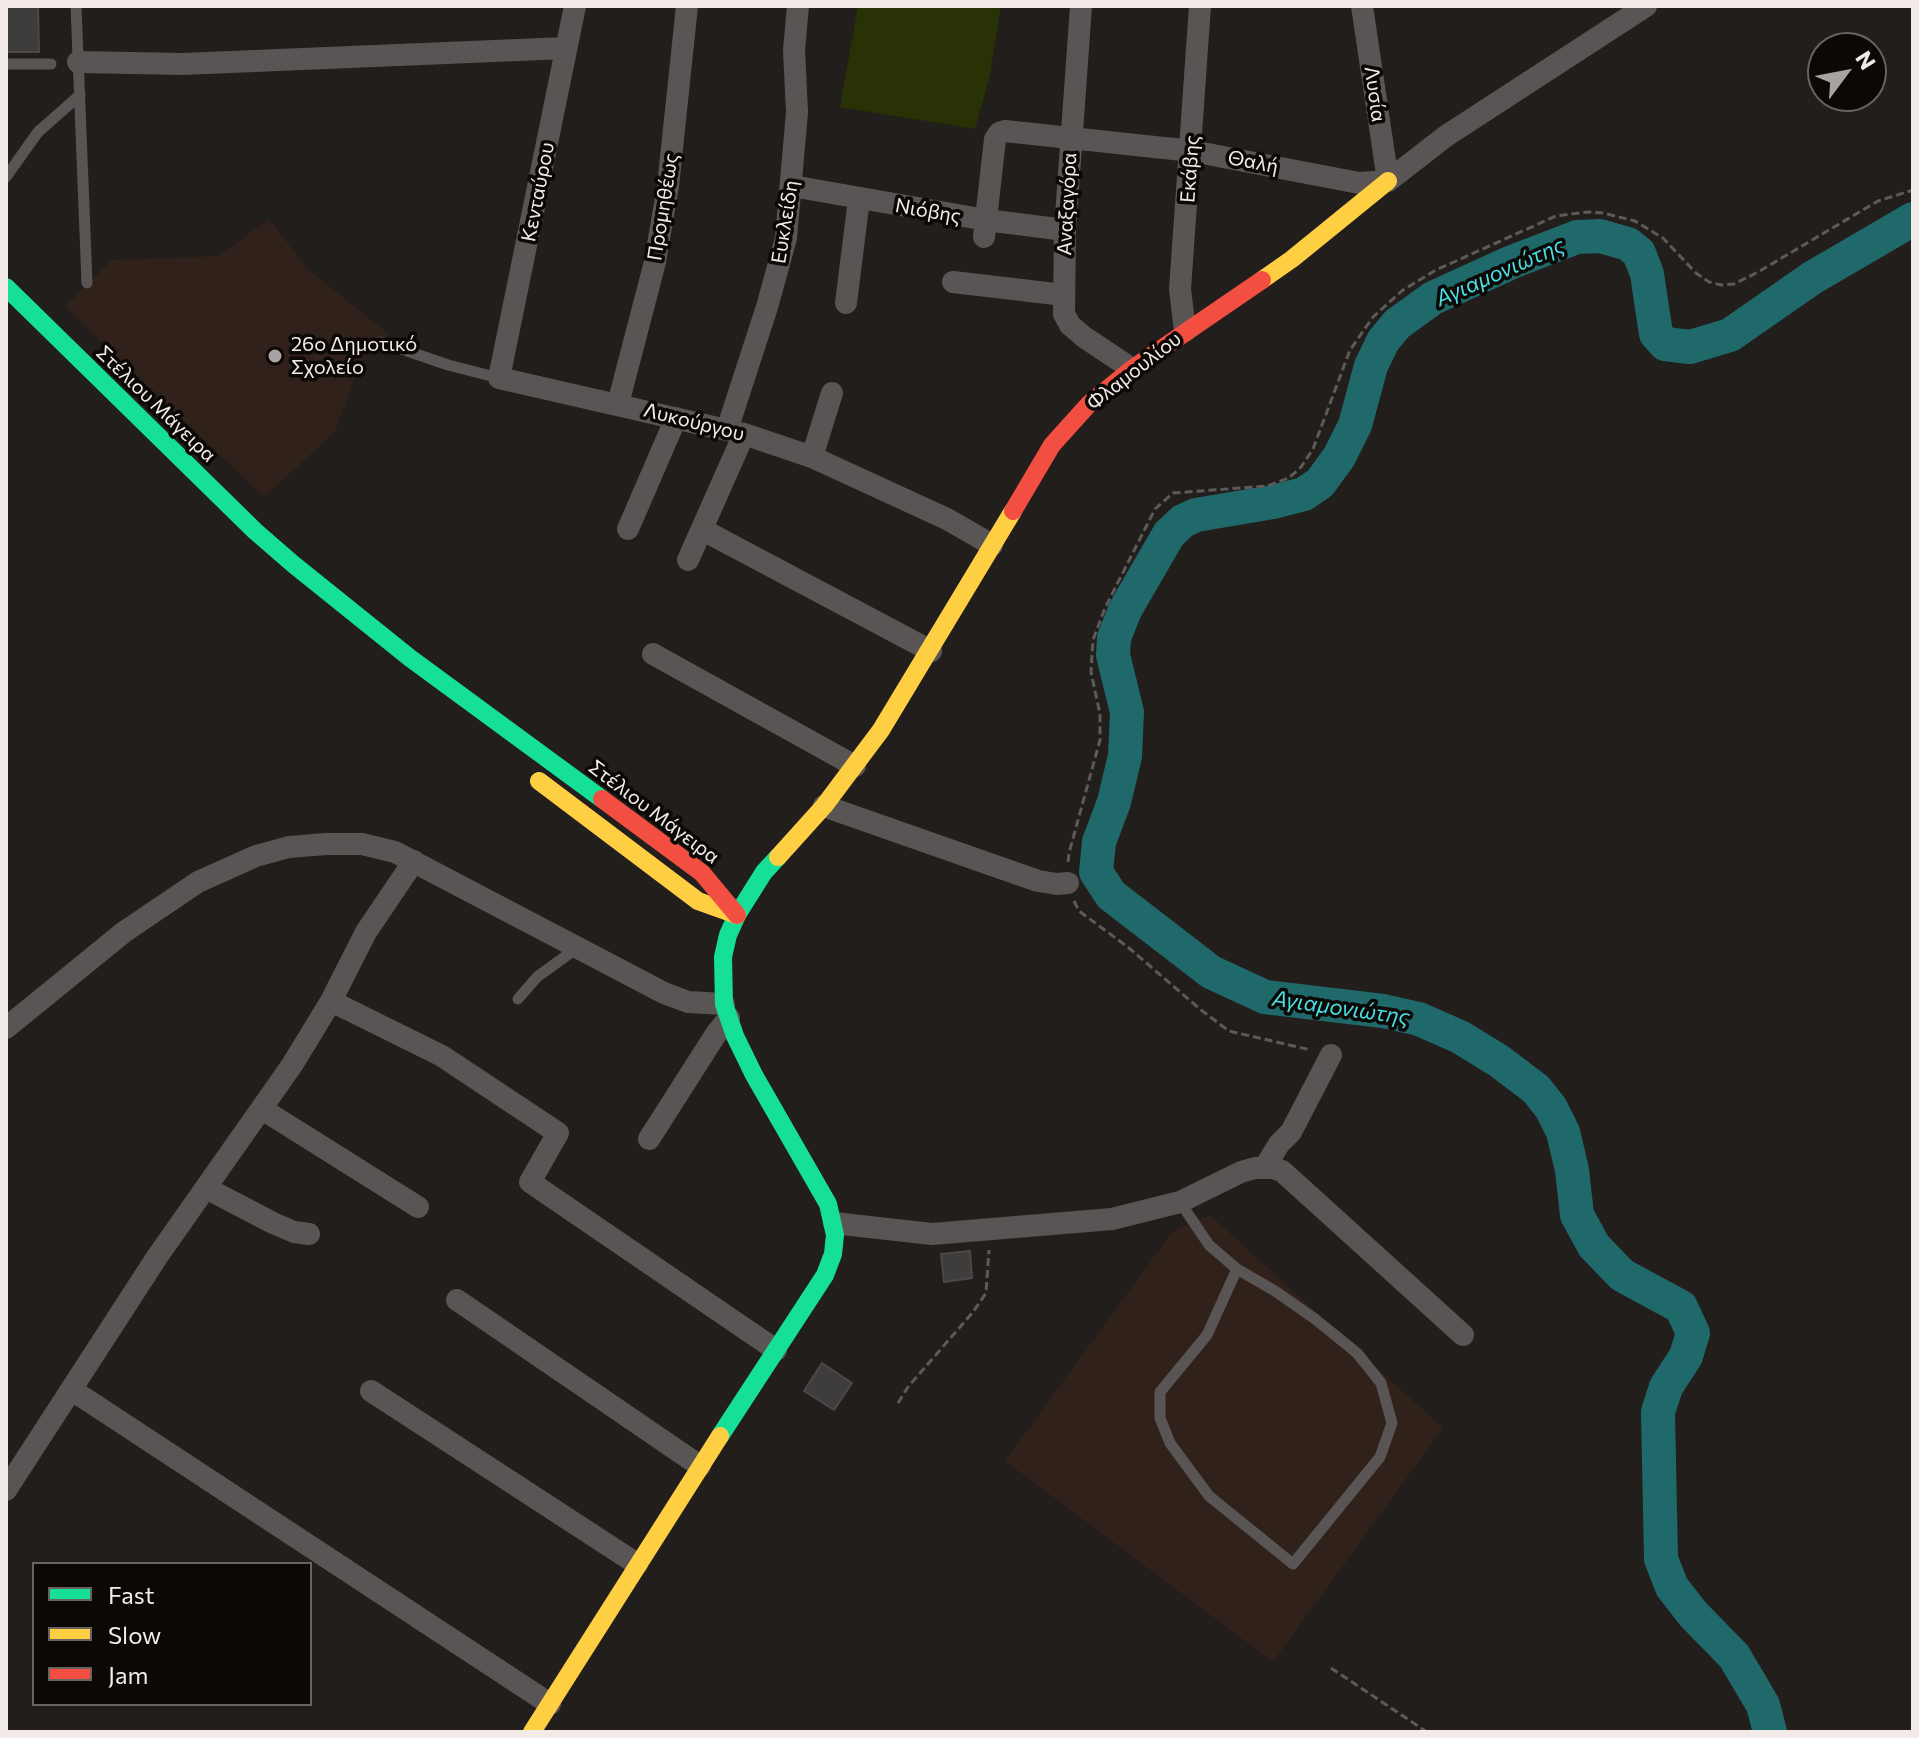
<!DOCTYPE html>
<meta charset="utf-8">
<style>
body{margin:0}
#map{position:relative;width:1919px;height:1738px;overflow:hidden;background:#221e1c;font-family:Commissioner,sans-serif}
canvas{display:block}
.frame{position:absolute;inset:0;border:8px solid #f2ebe8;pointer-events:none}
.legend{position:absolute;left:32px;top:1562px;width:280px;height:144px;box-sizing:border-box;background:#0c0806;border:2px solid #686360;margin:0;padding:10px 14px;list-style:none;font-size:24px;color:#f2ebe8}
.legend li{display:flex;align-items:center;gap:16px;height:40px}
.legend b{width:40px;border:2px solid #686360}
.north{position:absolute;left:1807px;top:32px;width:80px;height:80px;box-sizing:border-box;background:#0c0806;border:2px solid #686360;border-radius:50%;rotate:58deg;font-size:22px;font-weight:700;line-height:32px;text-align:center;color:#f2ebe8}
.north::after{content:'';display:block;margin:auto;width:28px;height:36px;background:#a9a3a1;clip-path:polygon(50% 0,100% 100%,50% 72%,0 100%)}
</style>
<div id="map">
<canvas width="1919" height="1738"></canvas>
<div class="frame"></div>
<ul class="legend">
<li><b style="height:10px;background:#16e098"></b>Fast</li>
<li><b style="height:10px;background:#ffcf43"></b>Slow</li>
<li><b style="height:10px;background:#f24e42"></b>Jam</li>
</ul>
<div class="north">N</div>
</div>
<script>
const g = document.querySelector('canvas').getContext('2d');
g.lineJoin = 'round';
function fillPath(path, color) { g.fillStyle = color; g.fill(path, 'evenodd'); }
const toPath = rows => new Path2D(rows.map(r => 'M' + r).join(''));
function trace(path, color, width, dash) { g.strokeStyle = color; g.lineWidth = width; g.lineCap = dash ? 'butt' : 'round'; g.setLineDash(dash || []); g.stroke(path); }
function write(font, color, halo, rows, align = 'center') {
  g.font = font + ' Commissioner,sans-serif'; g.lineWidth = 7; g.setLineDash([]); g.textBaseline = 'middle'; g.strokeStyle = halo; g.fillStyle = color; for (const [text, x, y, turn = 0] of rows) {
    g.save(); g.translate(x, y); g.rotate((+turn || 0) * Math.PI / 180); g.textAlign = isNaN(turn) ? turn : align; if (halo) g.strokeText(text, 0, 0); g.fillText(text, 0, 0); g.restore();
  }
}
fillPath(toPath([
 [269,219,307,268,388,334,360,362,335,432,264,497,65,307,112,260,219,256],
 [1210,1215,1443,1428,1273,1662,1005,1461,1172,1232]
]), '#30211b');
fillPath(toPath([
 [858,6,1001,6,990,75,975,129,840,107]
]), '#283204');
trace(toPath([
 [1770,1732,1763,1705,1734,1656,1693,1614,1672,1587,1661,1559,1658,1412,1666,1387,1686,1356,1693,1333,1681,1307,1622,1275,1594,1246,1577,1215,1572,1170,1563,1132,1551,1108,1536,1089,1499,1061,1460,1037,1419,1019,1383,1011,1265,997,1211,972,1111,895,1096,872,1099,842,1114,802,1125,756,1127,712,1113,655,1114,638,1125,610,1169,534,1183,521,1196,515,1273,502,1304,494,1320,483,1339,457,1355,425,1371,366,1383,341,1397,324,1433,298,1512,262,1577,237,1600,236,1628,244,1639,253,1647,274,1656,334,1665,344,1690,347,1730,335,1812,278,1913,219]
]), '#20696b', 34);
const building = toPath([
 [6,6,38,6,39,52,6,52,6,6],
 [970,1251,972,1278,944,1282,941,1254,970,1251],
 [822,1363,852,1383,834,1410,804,1391,822,1363]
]);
fillPath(building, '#3f3c3c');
trace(building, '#4c484a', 2);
trace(toPath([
 [1068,862,1069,853,1100,740,1100,714,1091,672,1093,640,1105,608,1155,509,1173,493,1267,486,1289,478,1301,467,1313,449,1350,350,1373,317,1403,290,1436,270,1556,216,1588,212,1603,213,1635,221,1663,238,1696,273,1709,282,1721,285,1734,284,1758,272,1878,201,1913,190],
 [1074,901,1079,911,1129,948,1201,1010,1229,1031,1311,1050],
 [898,1403,908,1387,973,1312,986,1293,989,1250],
 [1331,1668,1427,1732]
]), '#5d5a58', 3, [8, 4]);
trace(toPath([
 [76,6,87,283],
 [6,64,51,64],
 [6,177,38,132,80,95],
 [381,342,448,365,499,378],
 [518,999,537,977,577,948],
 [1180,1202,1209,1245,1237,1269,1275,1291,1315,1319,1357,1353,1381,1383,1392,1423,1380,1457,1293,1564,1209,1496,1170,1443,1160,1418,1160,1392,1207,1335,1237,1269]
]), '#595554', 11);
trace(toPath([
 [575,6,499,378,744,434,812,457,947,519,992,545],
 [1081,6,1065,230,1064,314,1070,325,1084,337,1132,369],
 [1362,6,1388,181],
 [78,62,183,64,566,48],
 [1388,181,1446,136,1646,6],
 [792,186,986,220,1065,230],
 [984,237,995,139,999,133,1005,131,1192,151,1359,183,1388,181],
 [953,282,1064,295],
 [846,303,859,199],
 [1185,331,1180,289,1200,6],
 [618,404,655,262,668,186,687,6],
 [727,430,767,307,786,238,797,112,794,50,798,6],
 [812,457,832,393],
 [628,529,676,418],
 [703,530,931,651],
 [688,560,744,434],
 [653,654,855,766],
 [824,806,1038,881,1057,884,1068,883],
 [331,1001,442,1056,558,1133,530,1182,776,1350],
 [6,1028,124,932,198,882,256,856,289,847,326,844,362,844,395,852,664,993,688,1002,724,1004],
 [262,1109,418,1207],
 [649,1139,716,1034,729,1018],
 [1265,1167,1279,1144,1291,1132,1331,1055],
 [206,1188,273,1223,294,1232,309,1234],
 [834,1223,932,1234,1112,1219,1180,1202,1241,1172,1255,1168,1273,1168,1282,1171,1303,1190,1463,1335],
 [457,1300,700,1466],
 [72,1390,550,1704],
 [371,1391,637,1564],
 [6,1490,157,1257,292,1065,331,1001,366,932,414,861]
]), '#595554', 22);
trace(toPath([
 [6,287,255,531,293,564,410,658,602,799],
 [720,1436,825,1275,833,1254,835,1235,828,1204,754,1075,735,1036,724,1004,723,957,728,935,737,915,764,872,778,857]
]), '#16e098', 18);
trace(toPath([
 [1262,280,1292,259,1388,181],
 [539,781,698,901,737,915],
 [778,857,824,806,881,730,1013,511],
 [532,1732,720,1436]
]), '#ffcf43', 18);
trace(toPath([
 [1013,511,1052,445,1089,404,1132,369,1262,280],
 [602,799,702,873,737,915]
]), '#f24e42', 18);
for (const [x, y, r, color] of [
 [275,356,8,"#a9a3a1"]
]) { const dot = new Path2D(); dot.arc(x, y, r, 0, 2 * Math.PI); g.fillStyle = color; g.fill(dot); trace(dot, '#0c0806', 3); }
write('20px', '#f2ebe8', '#0c0806', [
 ["Λυσία",1375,94,82],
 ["Θαλή",1253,162,11],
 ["Εκάβης",1190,169,-86],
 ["Κενταύρου",538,192,-79],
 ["Αναξαγόρα",1067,204,-87],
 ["Προμηθέως",663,207,-81],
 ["Νιόβης",928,211,10],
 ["Ευκλείδη",785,222,-81],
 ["Φλαμουλίου",1134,371,-38],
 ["Στέλιου Μάγειρα",156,404,44],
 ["Λυκούργου",694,422,14],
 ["Στέλιου Μάγειρα",654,812,37]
]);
write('20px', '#f2ebe8', '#0c0806', [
 ["26ο Δημοτικό",291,344],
 ["Σχολείο",291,367]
], 'left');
write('italic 22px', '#49dfe5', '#0c0806', [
 ["Αγιαμονιώτης",1500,272,-24],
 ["Αγιαμονιώτης",1341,1008,8]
]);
</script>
